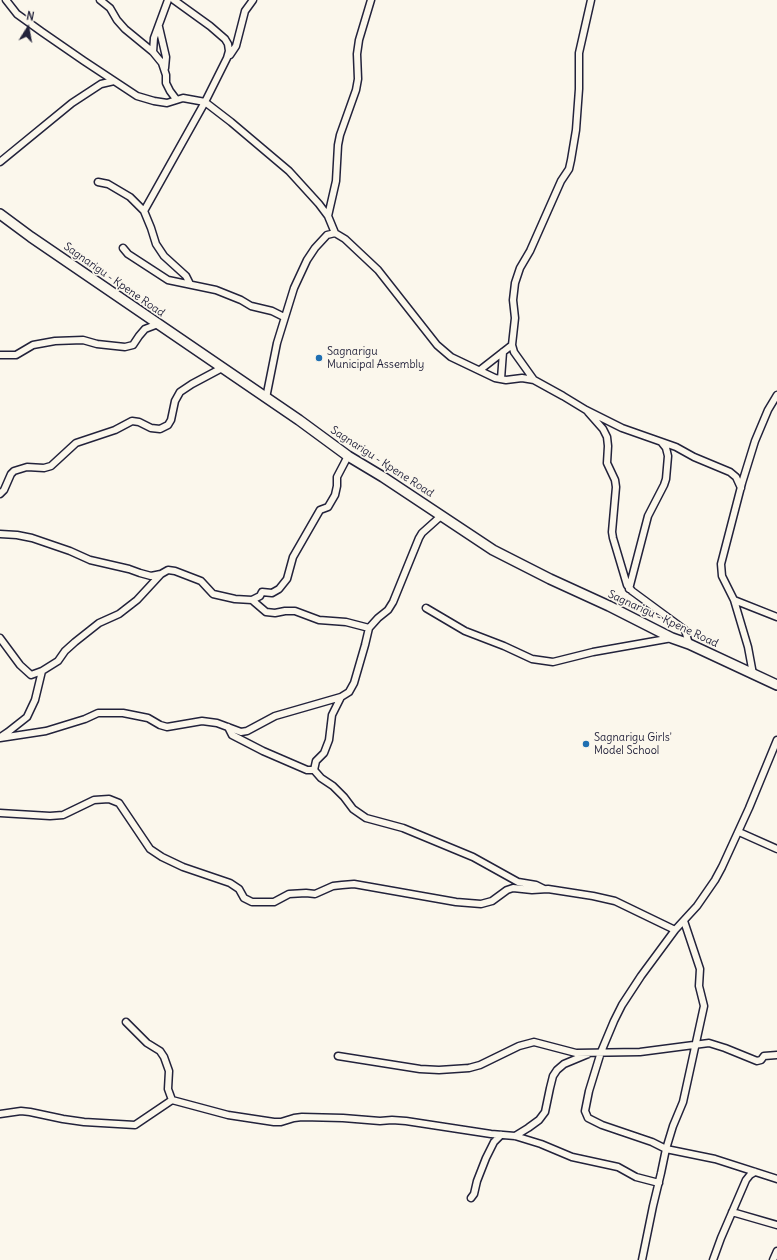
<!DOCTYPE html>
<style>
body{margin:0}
#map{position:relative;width:777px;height:1260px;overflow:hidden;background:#fbf7ec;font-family:Delius,sans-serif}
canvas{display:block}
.north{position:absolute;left:8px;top:8px;width:40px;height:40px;-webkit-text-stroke:3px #fbf7ec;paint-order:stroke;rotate:11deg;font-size:11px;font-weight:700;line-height:16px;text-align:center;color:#22223b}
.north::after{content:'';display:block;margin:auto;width:14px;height:18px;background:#22223b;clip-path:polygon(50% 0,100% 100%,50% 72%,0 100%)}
</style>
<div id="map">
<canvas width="777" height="1260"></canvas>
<div class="north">N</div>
</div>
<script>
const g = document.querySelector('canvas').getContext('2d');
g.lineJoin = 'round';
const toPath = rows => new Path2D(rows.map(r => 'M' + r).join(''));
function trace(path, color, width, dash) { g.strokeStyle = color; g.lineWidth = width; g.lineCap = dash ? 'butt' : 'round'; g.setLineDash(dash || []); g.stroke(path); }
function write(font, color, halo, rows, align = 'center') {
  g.font = font + ' Delius,sans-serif'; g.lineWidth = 3.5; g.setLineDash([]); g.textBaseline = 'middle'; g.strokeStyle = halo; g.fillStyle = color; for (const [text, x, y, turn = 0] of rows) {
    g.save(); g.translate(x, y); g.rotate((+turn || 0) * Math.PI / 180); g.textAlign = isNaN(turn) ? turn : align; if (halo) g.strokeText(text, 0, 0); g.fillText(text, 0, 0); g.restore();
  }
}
const street = toPath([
 [6,0,17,14,42,32,84,61,137,96,154,101,167,103,183,98,205,102,231,122,289,171,319,204,328,216,335,233,345,239,378,270,437,345,451,357,495,378,506,380,522,378,534,380,563,396,586,410,622,428,676,447,694,457,730,472,736,477,741,488],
 [100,0,110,8,117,20,125,29,153,52,162,63,166,75,166,83,170,91,176,99],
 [159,27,166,57,165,68],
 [153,52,154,38,168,0],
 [230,55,236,46,245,11,253,0],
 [0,162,72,103,101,84,114,81],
 [98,182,108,184,130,197,144,211,205,102,227,58,229,51,228,44,225,39,210,26,174,0],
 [144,211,151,228,156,244,164,256,186,276,190,284],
 [328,216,336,181,338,145,340,135,356,90,358,79,357,54,359,40,371,0],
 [123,248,128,254,168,280,216,290,241,300,251,306,272,311,284,317],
 [0,355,16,355,33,345,55,341,83,340,97,344,125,347,133,345,139,336,145,329,158,324],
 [480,370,512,345],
 [501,379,503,352],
 [534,380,514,352,512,345,515,318,513,300,515,283,520,268,530,251,561,181,569,169,571,160,576,130,579,89,579,53,591,0],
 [266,398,277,343,294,288,307,260,315,248,327,235,335,233],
 [588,412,603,429,607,437,608,446,607,463,615,480,616,487,612,532,613,538,627,585,632,591,685,630,689,644],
 [0,494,4,490,11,474,14,471,27,467,44,468,51,466,76,443,115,430,132,421,139,422,151,428,160,429,168,425,171,420,175,401,180,392,192,384,222,368],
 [441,516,422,533,419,538,393,602,388,610,378,618,369,628,365,645,354,683,349,692,341,697,332,715,329,740,324,753,316,761,314,770,321,778,333,786,344,797,353,809,366,818,403,828,473,857,518,882,536,885,544,889],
 [0,534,17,535,32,538,70,551,90,560,129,569,140,573,151,576,161,574],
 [629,589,648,516,664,485,666,479,668,456,666,448,662,443],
 [252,600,266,612,275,613,285,611,295,611,319,620,346,622,369,628],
 [734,600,777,617],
 [426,608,465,631,504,646,532,659,553,662,593,652,672,638],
 [0,638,20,665,31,675,42,671,58,661,65,651,75,642,99,623,119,614,137,600,161,574,168,570,175,571,201,581,213,594,235,599,252,600,260,596,262,592,272,593,279,589,287,579,293,557,320,510,328,507,335,495,337,486,337,477,348,456],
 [753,674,748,647,734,600,722,576,721,564,742,483,755,441,768,410,777,395],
 [228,727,232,735,263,751,307,770,314,770],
 [2,736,8,732,27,717,35,700,42,671],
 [0,738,46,731,85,719,98,713,123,713,148,718,160,725,167,727,202,721,217,723,241,732,247,731,275,716,341,697],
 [0,813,50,816,63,815,94,800,109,799,119,803,150,849,162,857,183,867,230,883,239,889,244,898,252,902,274,902,289,894,306,893,315,894,333,886,342,885,354,884,456,902,481,904,492,901,507,890,513,888,532,890,548,889,593,896,615,901,675,930],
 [739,832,777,849],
 [684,921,700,969,699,986,704,1006,683,1102,673,1126,666,1149,715,1159,777,1179],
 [126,1022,147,1043,160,1051,164,1057,169,1071,168,1089,172,1100],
 [338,1056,420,1069,439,1070,469,1068,480,1065,519,1046,534,1042,576,1053,640,1052,709,1043,725,1048,757,1061,761,1060,764,1056,777,1055],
 [0,1114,21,1111,30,1112,63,1119,84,1122,135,1125,172,1100,228,1115,274,1122,281,1122,294,1118,302,1117,343,1118,380,1121,392,1120,406,1121,491,1134,515,1136,541,1144,572,1157,618,1167,636,1177,659,1183],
 [515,1136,528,1128,539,1120,545,1112,550,1088,553,1076,557,1070,564,1064,588,1054],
 [471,1198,474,1194,477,1181,486,1158,494,1142,501,1135],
 [732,1212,777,1225],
 [642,1260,653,1206,661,1173,666,1149,652,1142,602,1125,588,1118,585,1111,589,1091,601,1052,614,1021,622,1005,641,976,675,930,697,906,715,880,722,867,749,808,777,740],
 [713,1260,721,1238,746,1180,750,1175,755,1172],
 [773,1260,777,1251]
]);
const secondary = toPath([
 [0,214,31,237,299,420,348,456,383,477,493,550,550,579,609,606,672,638,689,644,777,685]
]);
trace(street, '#22223b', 9);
trace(secondary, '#22223b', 12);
trace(street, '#fbf7ec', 6);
trace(secondary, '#fbf7ec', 9);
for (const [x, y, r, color] of [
 [319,358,4,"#1f6fb2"],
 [586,744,4,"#1f6fb2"]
]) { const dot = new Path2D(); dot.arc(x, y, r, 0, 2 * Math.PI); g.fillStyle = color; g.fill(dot); trace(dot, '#fbf7ec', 1.5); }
write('11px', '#22223b', '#fbf7ec', [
 ["Sagnarigu - Kpene Road",114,280,35],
 ["Sagnarigu - Kpene Road",382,462,33],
 ["Sagnarigu - Kpene Road",663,619,25]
]);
write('11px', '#22223b', '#fbf7ec', [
 ["Sagnarigu",327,352],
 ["Municipal Assembly",327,365],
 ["Sagnarigu Girls'",594,738],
 ["Model School",594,751]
], 'left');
</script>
